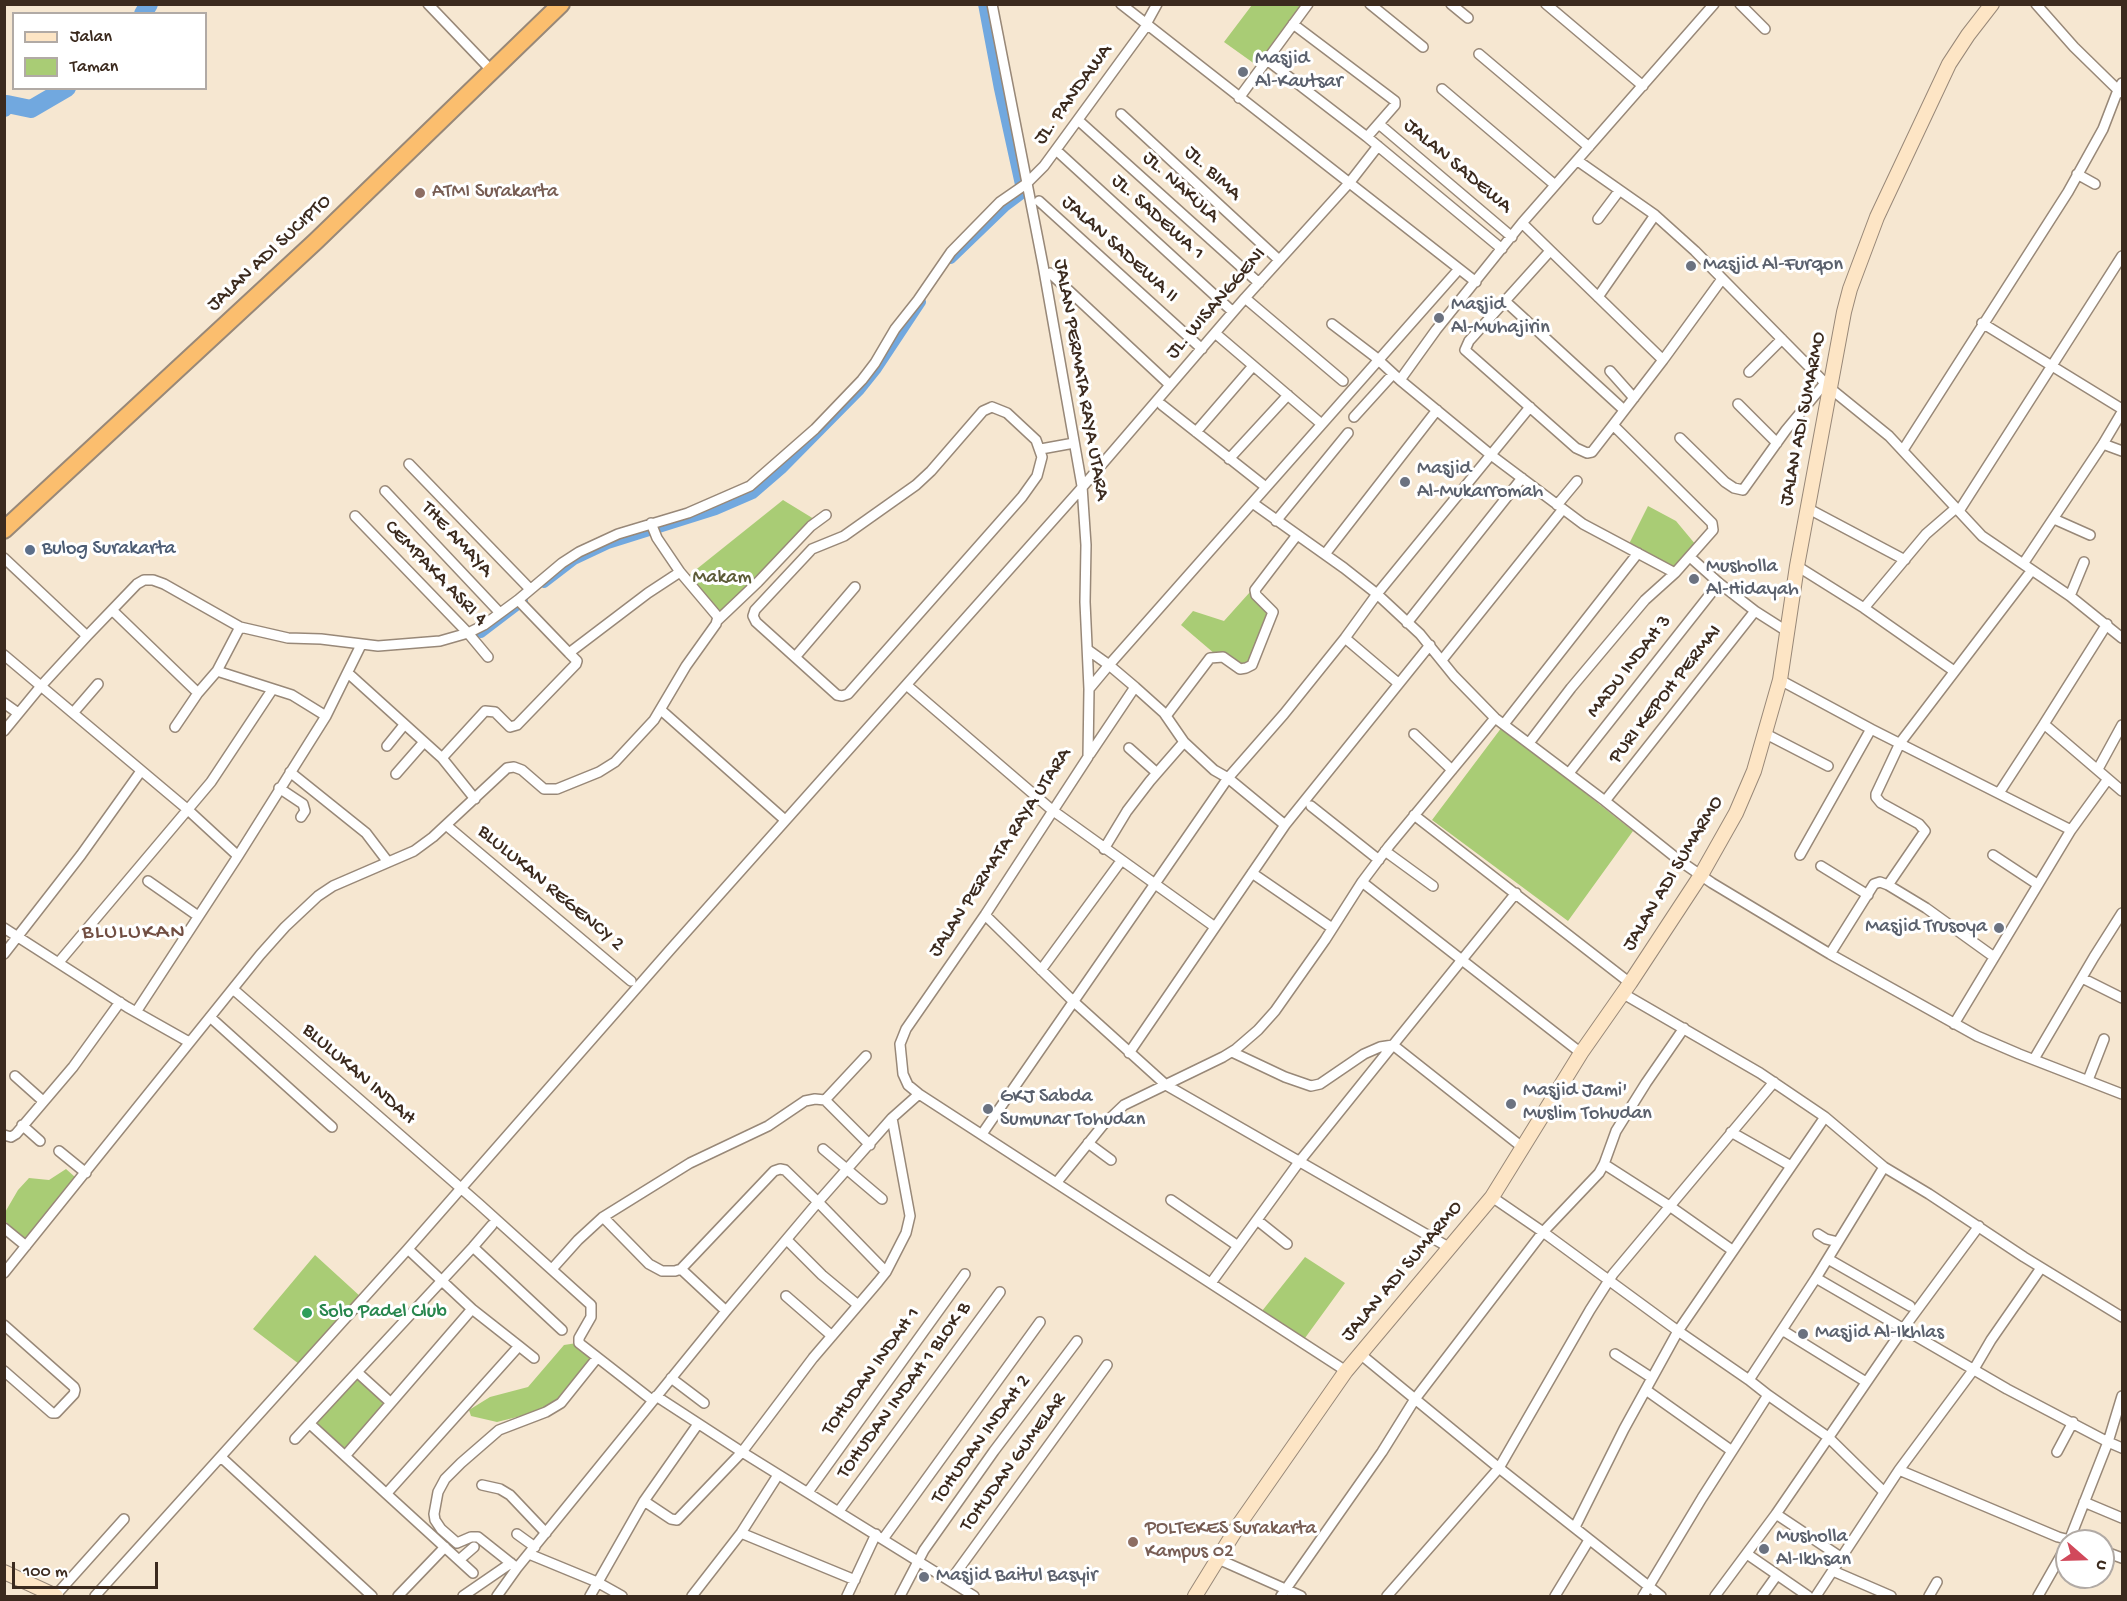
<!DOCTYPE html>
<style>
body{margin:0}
#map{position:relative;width:2127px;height:1601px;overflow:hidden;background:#f6e7d1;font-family:"Gochi Hand",sans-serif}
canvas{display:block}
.frame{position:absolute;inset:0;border:6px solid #3b2a1e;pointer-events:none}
.legend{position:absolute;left:12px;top:12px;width:195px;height:78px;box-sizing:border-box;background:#fff;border:2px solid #b1aaa5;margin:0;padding:8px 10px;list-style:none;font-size:18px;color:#3b2a1e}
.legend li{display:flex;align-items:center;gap:12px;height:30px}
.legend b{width:30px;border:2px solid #b1aaa5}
.north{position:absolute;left:2055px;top:1529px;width:60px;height:60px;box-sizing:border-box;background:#fff;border:2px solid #b1aaa5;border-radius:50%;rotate:110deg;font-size:16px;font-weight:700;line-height:24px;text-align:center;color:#3b2a1e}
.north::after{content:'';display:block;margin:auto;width:21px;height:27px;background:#d1495b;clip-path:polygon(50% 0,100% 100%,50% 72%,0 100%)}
.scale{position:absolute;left:12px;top:1562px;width:146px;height:27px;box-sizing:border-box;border:3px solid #3b2a1e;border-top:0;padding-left:8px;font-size:18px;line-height:21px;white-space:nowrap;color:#3b2a1e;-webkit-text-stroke:4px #fff;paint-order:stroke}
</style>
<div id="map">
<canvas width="2127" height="1601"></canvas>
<div class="frame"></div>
<ul class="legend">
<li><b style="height:8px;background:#fde5c5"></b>Jalan</li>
<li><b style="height:16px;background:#a9cc75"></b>Taman</li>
</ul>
<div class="north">U</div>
<div class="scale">100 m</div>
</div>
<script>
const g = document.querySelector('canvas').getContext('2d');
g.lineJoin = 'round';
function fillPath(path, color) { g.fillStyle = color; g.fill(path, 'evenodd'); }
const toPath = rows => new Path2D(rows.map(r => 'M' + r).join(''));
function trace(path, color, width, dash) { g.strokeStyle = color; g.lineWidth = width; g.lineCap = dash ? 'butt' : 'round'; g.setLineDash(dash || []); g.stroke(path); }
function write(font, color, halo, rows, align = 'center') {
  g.font = font + ' "Gochi Hand",sans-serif'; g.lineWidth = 6; g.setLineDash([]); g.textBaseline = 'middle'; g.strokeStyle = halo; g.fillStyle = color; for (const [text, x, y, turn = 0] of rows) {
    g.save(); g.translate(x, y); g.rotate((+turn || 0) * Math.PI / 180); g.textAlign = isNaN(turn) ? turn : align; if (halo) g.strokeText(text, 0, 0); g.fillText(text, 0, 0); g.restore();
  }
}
fillPath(toPath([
 [1252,5,1304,5,1259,67,1224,42],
 [783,500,814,519,720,614,688,576],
 [1648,506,1676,521,1696,545,1673,571,1629,544],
 [1250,592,1271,610,1272,614,1246,666,1215,654,1181,625,1193,611,1224,621],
 [1502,727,1633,831,1568,921,1432,820],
 [66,1169,75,1177,28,1237,22,1237,5,1221,4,1214,18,1190,29,1178,49,1180],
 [315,1255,361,1297,303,1367,253,1329],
 [1305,1257,1345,1283,1305,1338,1262,1311],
 [577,1343,593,1359,556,1403,533,1413,497,1422,471,1416,469,1410,490,1397,528,1387,564,1345],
 [358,1376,386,1402,346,1451,314,1424]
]), '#a9cc75');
trace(toPath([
 [951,259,1006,206,1022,194,999,89,983,4],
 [544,583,574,560,608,544,716,510,753,494,782,469,860,390,876,370,921,302],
 [481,633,523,601]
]), '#71a8df', 10);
trace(toPath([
 [143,14,149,4],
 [4,108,7,104,31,109,67,88]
]), '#71a8df', 18);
const street = toPath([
 [428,4,492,71],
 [992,4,1043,265,1082,486,1086,545,1085,602,1089,689,1088,757,985,915,906,1029,900,1044,903,1074,908,1085,919,1094,1346,1371],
 [1121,4,1476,282],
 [1370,4,1423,47],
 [1451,4,1468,18],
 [1546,4,1643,86],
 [1740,4,1765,29],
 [2036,4,2074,47,2118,90,2122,83],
 [1146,24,1157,4],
 [1293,24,1395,101,1395,105,1367,137],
 [1479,54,1589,147],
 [1267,60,1367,137,1502,249],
 [1442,89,1555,185],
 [1239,98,1308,4],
 [1121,114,1279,260],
 [1078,120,1259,283],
 [1379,124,1512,237],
 [1056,150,1233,312],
 [1578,161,1655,215,1695,251,1831,389,1889,436,1982,536,2070,596,2122,638],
 [2077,174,2095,184],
 [1039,201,1202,349],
 [1598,219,1619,191],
 [1522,223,1663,360],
 [1550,251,1469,341,1465,350,1576,448,1587,453,1592,452,1613,425,1663,360,1722,279],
 [1050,273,1170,385],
 [1598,297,1655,215],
 [1245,298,1343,381],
 [1505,301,1624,410],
 [1982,323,2122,409],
 [1332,324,1374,356,1400,380],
 [1215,333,1318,421],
 [1610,371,1634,398],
 [1749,372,1782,339],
 [1738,404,1777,443],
 [1162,405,1262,484],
 [992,407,1007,413,1036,440,1042,457,1037,476,1022,497,848,694,842,696,837,695,756,622,753,616,755,610,812,549,844,536,916,485,931,471,983,411,992,407],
 [1354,417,1393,374],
 [1613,425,1712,523,1713,530,1675,573,1583,524,1491,455,1400,380,1436,330,1522,223,1714,4],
 [1196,432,1253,366],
 [1680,438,1725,482,1734,488,1743,490,1786,430,1825,383],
 [2103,444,2122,451],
 [1041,449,1074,443],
 [1903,450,2068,192,2103,129,2118,90,2122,93],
 [1229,459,1288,395],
 [409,464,530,589],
 [385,491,500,613],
 [1254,504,1344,568,1377,594,1420,634,1454,676,1495,718,1605,801,1680,861,1712,883,1830,954,1977,1036,2019,1054,2122,1094],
 [1557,505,1577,481],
 [1807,508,1905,560],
 [1959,511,2122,256],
 [355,516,468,633,488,657],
 [2054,519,2090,535],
 [1276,521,1348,433],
 [1325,554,1437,410],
 [1690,557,1719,583,1755,611,1788,632],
 [4,558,87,636],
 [2023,564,2103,444,2122,412],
 [1797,566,1864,608,1954,671],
 [2070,596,2084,562],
 [518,600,569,653,648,593,680,572],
 [1864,608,1926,534,1956,508],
 [112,610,198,693],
 [718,620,758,582,811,526,826,515],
 [1407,623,1522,478],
 [2107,624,2044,724,2122,791],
 [1345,638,1398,683],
 [1088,650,1109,665,1089,689],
 [4,655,187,809,238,856],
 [796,656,855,587],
 [1442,660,1563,509],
 [217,671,292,695,326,716],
 [348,673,442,758,475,799],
 [1780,680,1871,729,2071,830],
 [910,688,1052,810,1215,927],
 [4,703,18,713],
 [661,710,785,820],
 [73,713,98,684],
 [1166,716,1210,658,1223,657,1240,669,1246,668,1252,665,1273,612,1256,595,1255,590,1297,535],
 [1504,724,1638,553],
 [175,727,198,693,217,671,240,627],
 [4,731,41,686,87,636,137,584,144,580,153,580,164,584,240,627,288,638,321,639,378,646,440,641,468,633,484,625,518,600,562,563,579,552,618,534,688,513,750,486,815,429,862,380,875,363,895,329,918,300,951,252,1000,202,1026,184,1044,166,1147,25],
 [1414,734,1452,770],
 [1766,734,1828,766],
 [1184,742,1214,770,1228,778,1285,825],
 [1529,743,1571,688,1645,600,1675,573],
 [387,746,404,725],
 [1129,748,1157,773],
 [1090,754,1135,687,1109,665,1459,269],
 [442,758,485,711,495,712,510,727,517,725,576,664,577,661,569,653],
 [2098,769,2122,725],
 [290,772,366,833,388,862],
 [1569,773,1719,583],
 [396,774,424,742],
 [279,788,303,804,305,811,301,817],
 [1999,793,2044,724],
 [1605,801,1755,611],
 [1311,806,1379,860],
 [1414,815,1630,983],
 [446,825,631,981],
 [1104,849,1127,811,1150,781,1184,742,1164,713,1135,687],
 [1385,851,1433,886],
 [1800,855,1871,729],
 [1993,855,2037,884],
 [1821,866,1868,895],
 [1252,873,1332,928],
 [148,881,198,916],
 [1362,882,1581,1053],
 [1888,885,1925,831,1919,824,1881,803,1876,797,1876,794,1900,743,2032,570],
 [985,915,1073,1001,1166,1085,1450,1248],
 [4,928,127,1007,189,1042],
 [4,954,81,855,141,771],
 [1830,954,1874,884,1880,882,1888,885,1926,908,1994,957],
 [59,962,211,782,272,690],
 [1041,970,1121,861],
 [2082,978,2122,998],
 [233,989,479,1204,591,1305,591,1317,579,1338,579,1343,652,1400],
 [1622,993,1760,1073,1825,1117,1884,1167,1929,1194,2024,1257,2122,1317],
 [136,1012,238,856,326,716,361,645],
 [210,1017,332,1127],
 [1954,1024,2071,830,2108,779],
 [1232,1052,1285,1077,1311,1086,1320,1084,1364,1054,1380,1047,1393,1045,1516,893],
 [1129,1053,1285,825,1430,645],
 [2034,1059,2094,957,2122,913],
 [15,1076,43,1101],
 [2088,1080,2104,1039],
 [825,1100,866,1056],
 [892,1118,910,1216,906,1233,886,1272,878,1282,813,1358,742,1452,974,1596],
 [22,1125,40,1141],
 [1731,1132,1791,1166],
 [982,1134,1228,778,1284,714,1345,638,1377,594,1530,407],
 [4,1135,11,1137,16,1134,73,1067,120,1002],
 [1088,1143,1111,1160],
 [823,1149,882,1199],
 [59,1151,86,1173],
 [1604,1164,1616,1131,1646,1083,1684,1028],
 [1057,1182,1103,1125,1124,1105,1223,1057,1236,1049,1258,1030,1275,1011,1325,940,1362,882,1389,846,1495,718],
 [1492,1197,1543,1232,1678,1331,1749,1380,1816,1278,1884,1167],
 [1171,1200,1238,1246],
 [603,1217,649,1264,662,1271,675,1271,681,1269,774,1171,780,1169,785,1170,818,1202,886,1272],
 [1257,1220,1287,1244],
 [4,1228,26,1246],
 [1818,1234,1826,1239,1838,1242],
 [787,1240,822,1275,858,1305],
 [473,1247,562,1330],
 [1828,1259,1910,1306],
 [552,1269,578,1240,603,1217,690,1163,768,1126,805,1101,815,1099,825,1100,870,1145],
 [681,1269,726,1311],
 [4,1273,260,955,285,927,318,896,333,886,414,851,433,837,507,768,514,767,522,770,544,789,557,789,599,772,615,762,654,720,686,666,716,624,718,617,680,572,657,538,651,523],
 [1816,1278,2007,1389,2108,1442,2122,1448],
 [1211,1283,1299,1162,1393,1045,1522,1147],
 [786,1296,832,1336],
 [4,1325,74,1387,75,1390,74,1394,56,1413,52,1413,4,1371],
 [1782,1330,1866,1382],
 [519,1346,534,1358],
 [1359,1353,1499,1468,1661,1596],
 [1615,1354,1652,1378],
 [357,1372,390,1402],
 [671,1378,704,1403],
 [1749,1380,1768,1395],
 [1646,1390,1732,1451],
 [310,1424,473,1573],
 [295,1439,473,1247,492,1225],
 [2057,1452,2073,1422],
 [345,1456,472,1309],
 [222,1458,372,1596],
 [1899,1470,2058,1537,2074,1541],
 [482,1485,500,1489,510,1495,546,1533],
 [808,1492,965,1274],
 [387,1493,519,1346,472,1309,411,1252],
 [644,1501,671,1519,677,1520,742,1452,656,1396],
 [2084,1502,2122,1518],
 [839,1511,1000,1292],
 [1776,1514,1842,1558],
 [1575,1527,1624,1429,1678,1331,1825,1117],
 [741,1533,855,1580],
 [517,1534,535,1547],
 [883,1539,1040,1322],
 [2069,1541,2108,1442,2122,1396],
 [2103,1551,2122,1558],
 [529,1554,597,1582,622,1596],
 [1747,1554,1808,1596],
 [1218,1559,1301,1596],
 [459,1560,474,1547],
 [517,1568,478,1537,471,1537,457,1543,441,1529,435,1520,434,1514,438,1492,445,1479,461,1463,499,1430,546,1412,561,1403,597,1358],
 [1833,1571,1891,1596],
 [950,1581,1107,1365],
 [55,1596,124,1519],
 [95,1596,407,1250,670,950,1079,491,1245,298,1350,182,1378,146],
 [398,1596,445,1547],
 [463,1596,511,1563],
 [497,1596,517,1568,726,1311,818,1202,892,1118,919,1094],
 [590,1596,644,1501,698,1424],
 [692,1596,741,1533,778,1475],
 [847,1596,876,1534],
 [900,1596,924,1550,994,1451,1077,1341],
 [1281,1596,1382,1452,1415,1399,1543,1232,1599,1173,1604,1164,1671,1207,1732,1250],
 [1387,1596,1499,1468,1590,1310,1613,1274,1774,1082],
 [1555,1596,1589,1540],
 [1643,1596,1702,1498,1768,1395,1828,1437,1884,1492],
 [1715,1596,1776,1514,1903,1329,1979,1226],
 [1762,1596,1777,1575],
 [1816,1596,1899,1470,1974,1369,1991,1340,2041,1268],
 [1929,1596,1937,1582],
 [2038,1596,2067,1545]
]);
const secondary = toPath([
 [4,1572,56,1596],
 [1195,1596,1240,1523,1346,1371,1492,1197,1581,1053,1630,983,1701,875,1736,813,1754,771,1780,680,1797,566,1844,312,1850,289,1877,217,1949,64,1968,35,1992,4]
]);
const highway = toPath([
 [4,530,316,241,561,4]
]);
trace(street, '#988878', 12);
trace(secondary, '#988878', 16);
trace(highway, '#988878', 20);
trace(street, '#fff', 9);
trace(secondary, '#fde5c5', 14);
trace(highway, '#fbbe6e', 16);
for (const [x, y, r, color] of [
 [1243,72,6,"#6b7280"],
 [420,193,6,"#8d6e63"],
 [1691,266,6,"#6b7280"],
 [1439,318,6,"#6b7280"],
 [1405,482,6,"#6b7280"],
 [30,550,6,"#5c6f8a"],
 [1694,579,6,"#6b7280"],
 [1999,928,6,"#6b7280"],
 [1511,1104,6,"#6b7280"],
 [988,1109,6,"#6b7280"],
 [307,1313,6,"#2e9e5b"],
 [1803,1334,6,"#6b7280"],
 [1133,1542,6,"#8d6e63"],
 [1764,1549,6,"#6b7280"],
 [924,1577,6,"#6b7280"]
]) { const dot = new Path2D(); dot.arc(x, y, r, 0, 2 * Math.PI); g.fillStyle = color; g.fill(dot); trace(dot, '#fff', 2); }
write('20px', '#5b616d', '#fff', [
 ["Masjid",1255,60],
 ["Al-Kautsar",1255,83],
 ["Masjid Al-Furqon",1703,266],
 ["Masjid",1451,306],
 ["Al-Muhajirin",1451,329],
 ["Masjid",1417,470],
 ["Al-Mukarromah",1417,493],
 ["Musholla",1706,568],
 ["Al-Hidayah",1706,591],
 ["Masjid Trusoya",1987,928,"right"],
 ["Masjid Jami'",1523,1092],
 ["Muslim Tohudan",1523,1115],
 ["GKJ Sabda",1000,1098],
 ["Sumunar Tohudan",1000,1121],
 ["Masjid Al-Ikhlas",1815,1334],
 ["Musholla",1776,1538],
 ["Al-Ikhsan",1776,1561],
 ["Masjid Baitul Basyir",936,1577]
], 'left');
write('20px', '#3b2a1e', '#fff', [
 ["JL. PANDAWA",1074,95,-54],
 ["JALAN SADEWA",1457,167,40],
 ["JL. BIMA",1212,174,43],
 ["JL. NAKULA",1180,188,42],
 ["JL. SADEWA 1",1157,218,42],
 ["JALAN SADEWA II",1119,250,42],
 ["JALAN ADI SUCIPTO",270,254,-43],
 ["JL. WISANGGENI",1217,304,-49],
 ["JALAN PERMATA RAYA UTARA",1080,380,80],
 ["JALAN ADI SUMARMO",1804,419,-79],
 ["THE AMAYA",456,540,47],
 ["CEMPAKA ASRI 4",435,574,46],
 ["MADU INDAH 3",1630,667,-52],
 ["PURI KEPOH PERMAI",1666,695,-52],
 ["JALAN PERMATA RAYA UTARA",1001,853,-57],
 ["JALAN ADI SUMARMO",1674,874,-59],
 ["BLULUKAN REGENCY 2",550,889,40],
 ["BLULUKAN INDAH",358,1075,41],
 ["JALAN ADI SUMARMO",1403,1272,-50],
 ["TOHUDAN INDAH 1",872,1372,-54],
 ["TOHUDAN INDAH 1 BLOK B",905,1391,-54],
 ["TOHUDAN INDAH 2",982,1440,-54],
 ["TOHUDAN GUMELAR",1014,1463,-54]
]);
write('20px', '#785e54', '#fff', [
 ["ATMI Surakarta",432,193],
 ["POLTEKES Surakarta",1145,1530],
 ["Kampus 02",1145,1553]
], 'left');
write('20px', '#4e5e75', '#fff', [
 ["Bulog Surakarta",42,550]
], 'left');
write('20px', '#5c5b38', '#fff', [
 ["Makam",722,579]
]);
write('20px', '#27864d', '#fff', [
 ["Solo Padel Club",319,1313]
], 'left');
g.letterSpacing = '1.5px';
write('22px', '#714e42', '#fff', [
 ["BLULUKAN",134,934]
]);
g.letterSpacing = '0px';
</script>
